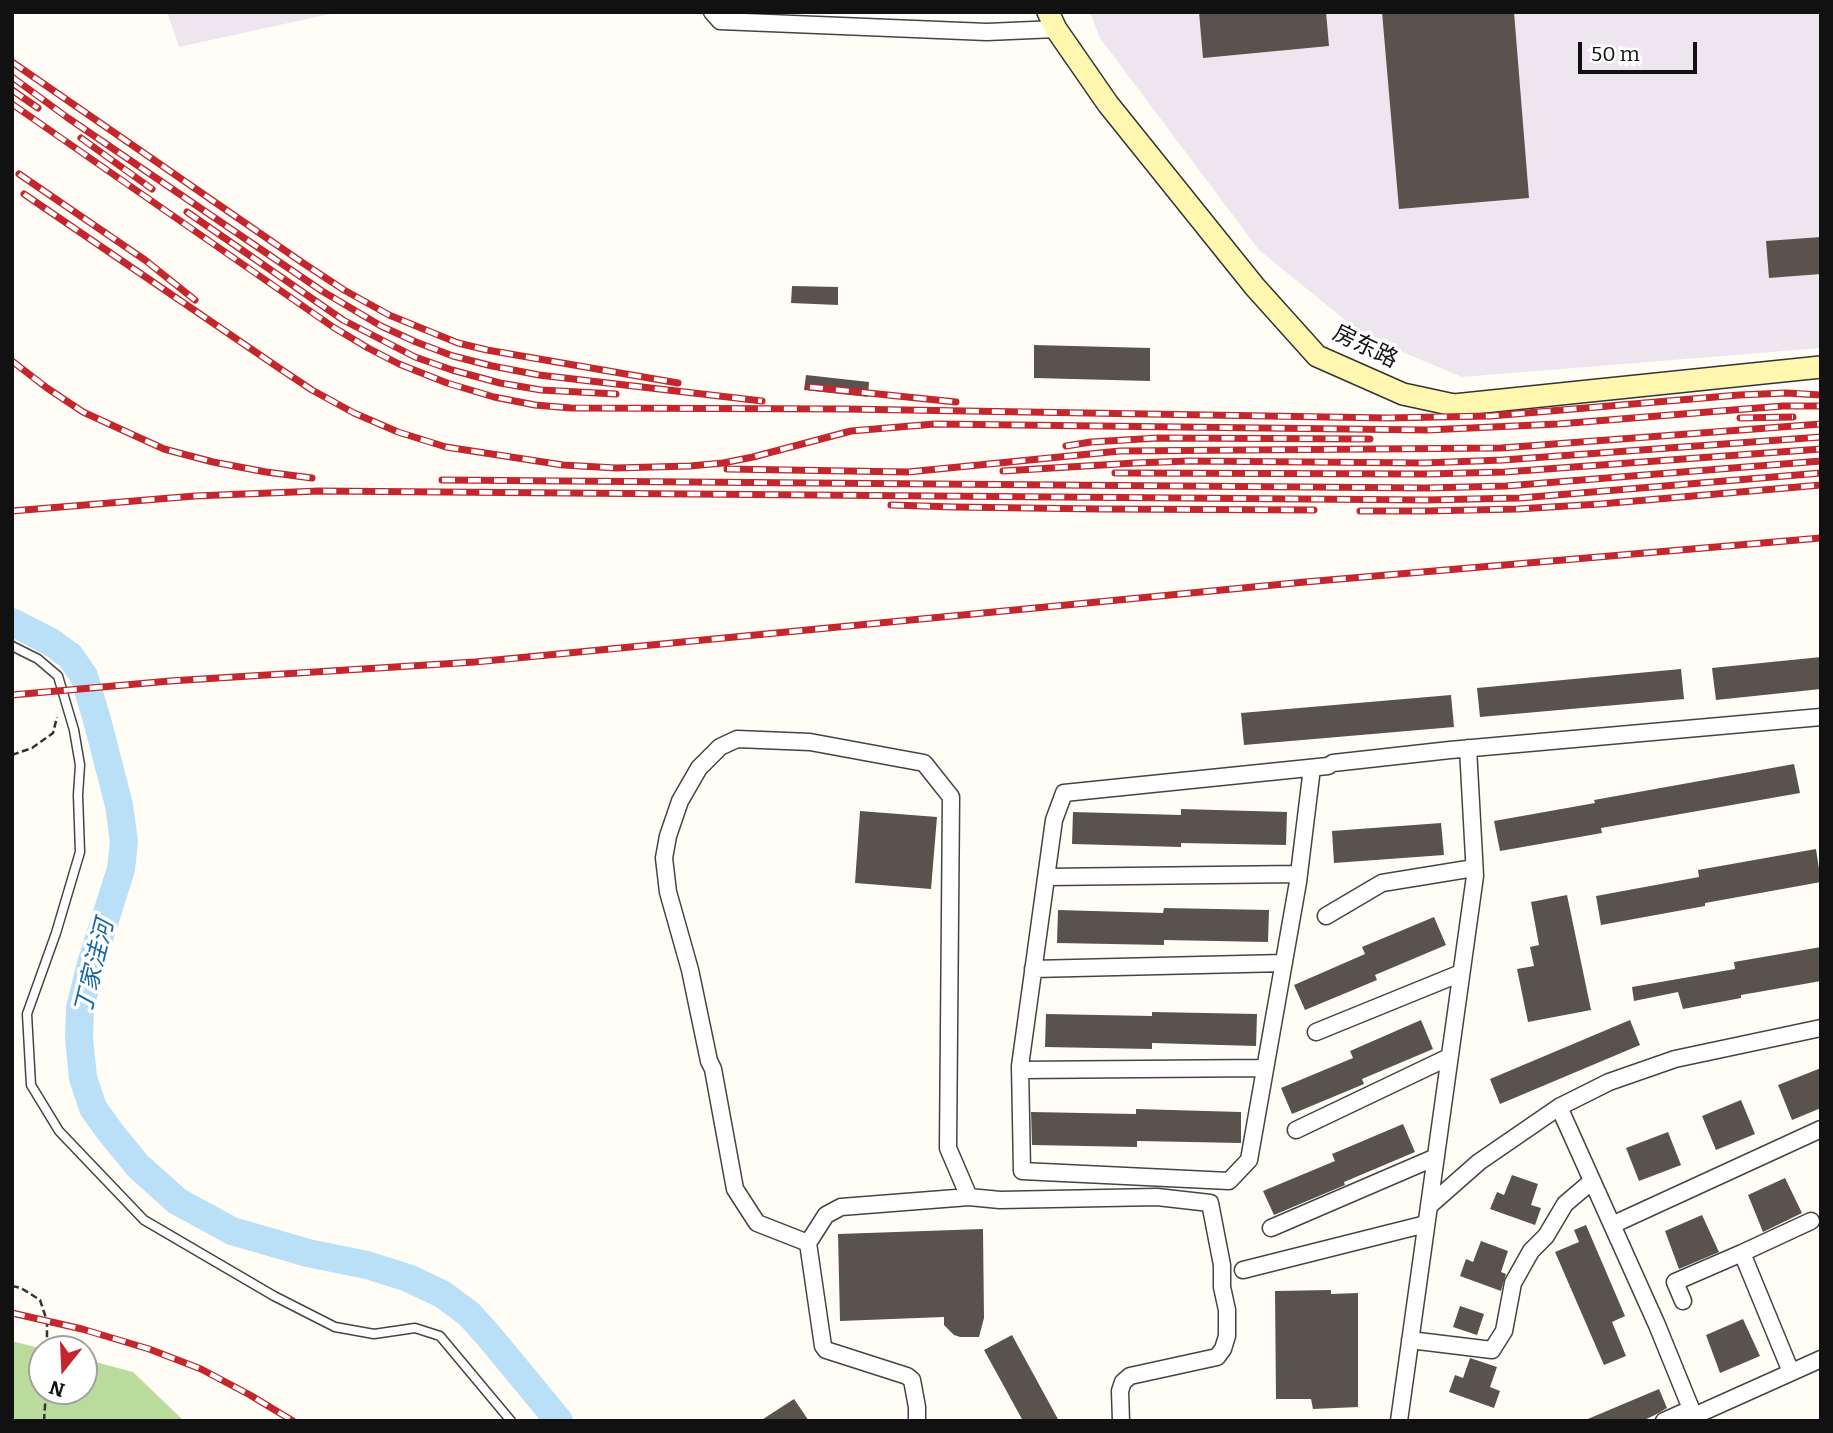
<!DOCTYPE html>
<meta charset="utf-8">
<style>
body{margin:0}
#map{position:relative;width:1833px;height:1433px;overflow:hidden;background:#fffdf5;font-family:Bitter,serif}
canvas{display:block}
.frame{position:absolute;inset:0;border:14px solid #111;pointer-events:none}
.north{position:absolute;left:28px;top:1335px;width:70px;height:70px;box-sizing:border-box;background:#fff;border:2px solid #a0a0a0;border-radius:50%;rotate:198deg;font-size:19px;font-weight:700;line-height:28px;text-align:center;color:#111}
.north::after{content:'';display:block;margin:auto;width:24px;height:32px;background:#c4262e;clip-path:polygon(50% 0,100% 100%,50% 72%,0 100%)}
.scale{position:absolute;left:1578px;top:42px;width:119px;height:32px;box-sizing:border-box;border:4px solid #111;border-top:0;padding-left:9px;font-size:21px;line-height:24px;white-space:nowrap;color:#111;-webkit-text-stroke:5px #fff;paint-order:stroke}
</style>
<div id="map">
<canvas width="1833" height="1433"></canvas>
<div class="frame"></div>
<div class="north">N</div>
<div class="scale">50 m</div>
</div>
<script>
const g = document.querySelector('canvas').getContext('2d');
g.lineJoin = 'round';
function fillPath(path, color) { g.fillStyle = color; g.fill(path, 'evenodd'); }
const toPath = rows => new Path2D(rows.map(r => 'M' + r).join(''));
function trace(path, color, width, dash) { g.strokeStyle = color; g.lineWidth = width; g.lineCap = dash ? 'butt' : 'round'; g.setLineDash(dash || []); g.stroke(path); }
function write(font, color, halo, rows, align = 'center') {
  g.font = font + ' Bitter,"Noto Sans SC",serif'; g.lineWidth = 7; g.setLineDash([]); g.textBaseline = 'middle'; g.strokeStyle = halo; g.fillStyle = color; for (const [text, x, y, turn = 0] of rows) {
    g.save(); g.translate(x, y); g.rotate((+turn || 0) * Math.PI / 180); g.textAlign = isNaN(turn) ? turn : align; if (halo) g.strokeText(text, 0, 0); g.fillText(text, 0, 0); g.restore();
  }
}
fillPath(toPath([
 [167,12,339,12,179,47],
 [1090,12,1821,12,1821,348,1462,377,1366,337,1259,250,1100,38]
]), '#eee6ef');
fillPath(toPath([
 [12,1341,43,1349,42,1391,84,1391,84,1359,133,1372,184,1421,12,1421]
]), '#b9dc9c');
trace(toPath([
 [12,622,51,642,70,656,84,676,97,720,119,805,124,842,121,869,91,964,80,1008,79,1038,83,1078,93,1108,111,1133,138,1166,177,1201,232,1231,308,1253,367,1265,408,1278,442,1294,469,1314,488,1335,559,1421]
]), '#b9e0f7', 28);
fillPath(toPath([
 [1199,12,1326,12,1329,46,1203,58],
 [1382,12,1514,12,1529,198,1399,209],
 [1821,237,1821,274,1769,278,1766,241],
 [792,286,838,287,838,305,791,303],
 [1034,345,1150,348,1150,381,1034,378],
 [806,375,869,382,868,397,804,390],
 [1821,657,1821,689,1716,700,1712,668],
 [1681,669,1684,699,1480,717,1477,688],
 [1451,695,1454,727,1244,745,1241,713],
 [1794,764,1800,793,1601,828,1602,833,1500,851,1494,821,1595,803,1594,800],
 [1181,809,1287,812,1286,845,1181,843,1181,847,1072,844,1073,812,1181,815],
 [860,811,937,817,931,889,855,883],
 [1441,823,1444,855,1334,863,1332,831],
 [1816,849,1821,882,1705,903,1705,906,1601,925,1596,896,1699,877,1698,870],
 [1567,895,1591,1010,1528,1022,1517,969,1534,966,1530,947,1539,945,1531,902],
 [1164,908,1269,910,1268,942,1164,940,1164,945,1057,943,1058,910,1163,913],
 [1434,917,1446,945,1375,975,1377,980,1305,1010,1294,985,1365,954,1362,947],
 [1821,947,1821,981,1741,995,1741,998,1683,1009,1678,992,1634,1001,1632,987,1735,969,1734,962],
 [1152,1012,1257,1014,1256,1046,1152,1043,1152,1049,1045,1047,1046,1014,1152,1016],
 [1421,1020,1433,1049,1362,1079,1364,1084,1292,1114,1281,1088,1353,1058,1350,1051],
 [1630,1020,1640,1045,1500,1104,1490,1079],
 [1821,1068,1821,1108,1792,1120,1778,1085],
 [1741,1100,1755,1134,1716,1150,1702,1116],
 [1136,1109,1241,1112,1241,1143,1137,1141,1137,1147,1032,1145,1031,1112,1136,1114],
 [1403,1124,1415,1152,1344,1182,1345,1185,1274,1215,1263,1191,1335,1161,1332,1154],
 [1668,1132,1681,1165,1639,1181,1626,1148],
 [1512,1175,1538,1184,1531,1205,1541,1208,1535,1225,1490,1209,1497,1192,1504,1195],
 [1785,1178,1802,1213,1763,1232,1748,1195],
 [1702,1215,1719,1252,1679,1269,1665,1231],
 [1586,1225,1625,1316,1612,1322,1626,1356,1604,1365,1555,1252,1579,1242,1574,1230],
 [983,1229,984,1318,979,1337,960,1337,954,1335,944,1325,944,1317,840,1321,838,1234],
 [1481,1241,1508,1251,1501,1272,1506,1274,1501,1291,1460,1276,1466,1259,1473,1262],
 [1331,1290,1331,1294,1358,1293,1358,1407,1313,1409,1311,1399,1276,1399,1275,1291],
 [1460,1306,1484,1314,1477,1335,1453,1327],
 [1743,1319,1760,1356,1720,1373,1706,1335],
 [1012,1335,1059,1421,1023,1421,984,1350],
 [1470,1358,1497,1367,1490,1387,1500,1391,1494,1408,1449,1392,1455,1375,1463,1378],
 [1659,1389,1667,1408,1655,1415,1642,1421,1583,1421],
 [794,1399,809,1421,760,1421]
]), '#5a524d');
const service = toPath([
 [12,646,38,659,58,676,74,730,80,765,78,795,80,852,56,933,27,1014,31,1085,59,1131,144,1220,274,1296,335,1327,374,1334,415,1328,440,1336,511,1421]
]);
const minor = toPath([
 [712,12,720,21,987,32,1056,29],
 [1312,768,1298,882,1249,1160,1229,1181,1022,1171,1020,1066,1054,820,1064,793,1328,766,1333,763,1450,750,1821,717],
 [1046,877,1299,874],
 [1326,916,1382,883,1474,868],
 [1033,969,1284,963],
 [1316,1032,1461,973],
 [1020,1070,1265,1068],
 [1559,1107,1657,1325,1696,1421],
 [1296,1130,1449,1057],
 [1429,1206,1479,1162,1559,1107,1609,1082,1675,1059,1821,1028],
 [1612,1225,1821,1129],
 [1271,1228,1436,1157],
 [808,1243,757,1223,735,1189,713,1069,709,1061,690,970,668,892,664,858,668,836,680,801,699,768,720,747,737,739,810,742,924,763,951,797,948,1148,969,1197],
 [1243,1270,1426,1224],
 [1683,1301,1675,1282,1742,1253],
 [1410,1340,1492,1350,1504,1331,1513,1283,1531,1251,1546,1236,1565,1204,1592,1181],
 [1791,1372,1742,1253,1811,1221],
 [1694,1416,1821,1359],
 [917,1421,917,1407,912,1380,907,1376,826,1350,823,1346,808,1243,826,1215,841,1207,969,1197,1000,1200,1157,1197,1210,1203,1222,1265,1222,1287,1227,1310,1227,1336,1223,1349,1217,1357,1130,1376,1123,1382,1120,1391,1121,1421],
 [1399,1421,1475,876,1468,748],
 [1664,1421,1691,1409]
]);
const secondary = toPath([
 [1048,12,1056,29,1108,104,1255,287,1317,356,1403,394,1454,405,1821,367]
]);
trace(service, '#444', 11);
trace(minor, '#444', 19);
trace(secondary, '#333', 24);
trace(toPath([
 [12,755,32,748,53,733,57,717],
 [12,1286,21,1288,40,1300,47,1321,47,1349],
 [44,1421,46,1391]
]), '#333', 2.5, [7, 3.5]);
trace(service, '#fff', 8);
trace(minor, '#fff', 16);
trace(secondary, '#fff6b0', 21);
const rail = toPath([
 [12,62,303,263,344,290,389,315,458,343,487,350,678,383],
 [12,77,68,118,322,291,381,326,416,342,453,356,492,366,539,375,762,401],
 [12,90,38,108],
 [12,104,333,327,368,348,399,364,447,383,494,397,535,405,571,408,845,409,1388,418,1491,416,1739,395,1786,393,1821,395],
 [81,138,152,189],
 [19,174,145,260,195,300],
 [24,194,279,368,312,390,354,413,398,432,446,447,563,465,616,468,690,466,723,463,753,457,851,431,935,424,1427,430,1558,424,1783,406,1821,406],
 [187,212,343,320,415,357,452,370,500,383,541,390,616,394],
 [12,361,47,388,83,412,164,449,213,462,266,472,312,478],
 [810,387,956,402],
 [1740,418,1793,417],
 [1066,446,1091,442,1158,438,1370,439],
 [727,469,908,472,1120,451,1501,448,1821,424],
 [1003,471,1135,463,1190,461,1424,463,1503,460,1821,437],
 [1115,473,1427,474,1505,472,1821,449],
 [442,480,1427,488,1506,486,1821,461],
 [891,505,954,507,1099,509,1314,510],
 [12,511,195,496,319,491,1426,500,1520,498,1821,473],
 [1360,511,1426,511,1518,509,1600,504,1821,485],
 [12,695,170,681,475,662,1305,582,1821,538],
 [12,1313,82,1329,149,1349,201,1369,250,1395,293,1421]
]);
trace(rail, '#c4262e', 7);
trace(rail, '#fff', 4.5, [13]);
write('23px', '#111', '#fff', [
 ["房东路",1365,347,26]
]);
write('italic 24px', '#1768a6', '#fff', [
 ["丁家洼河",95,967,-76]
]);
</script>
